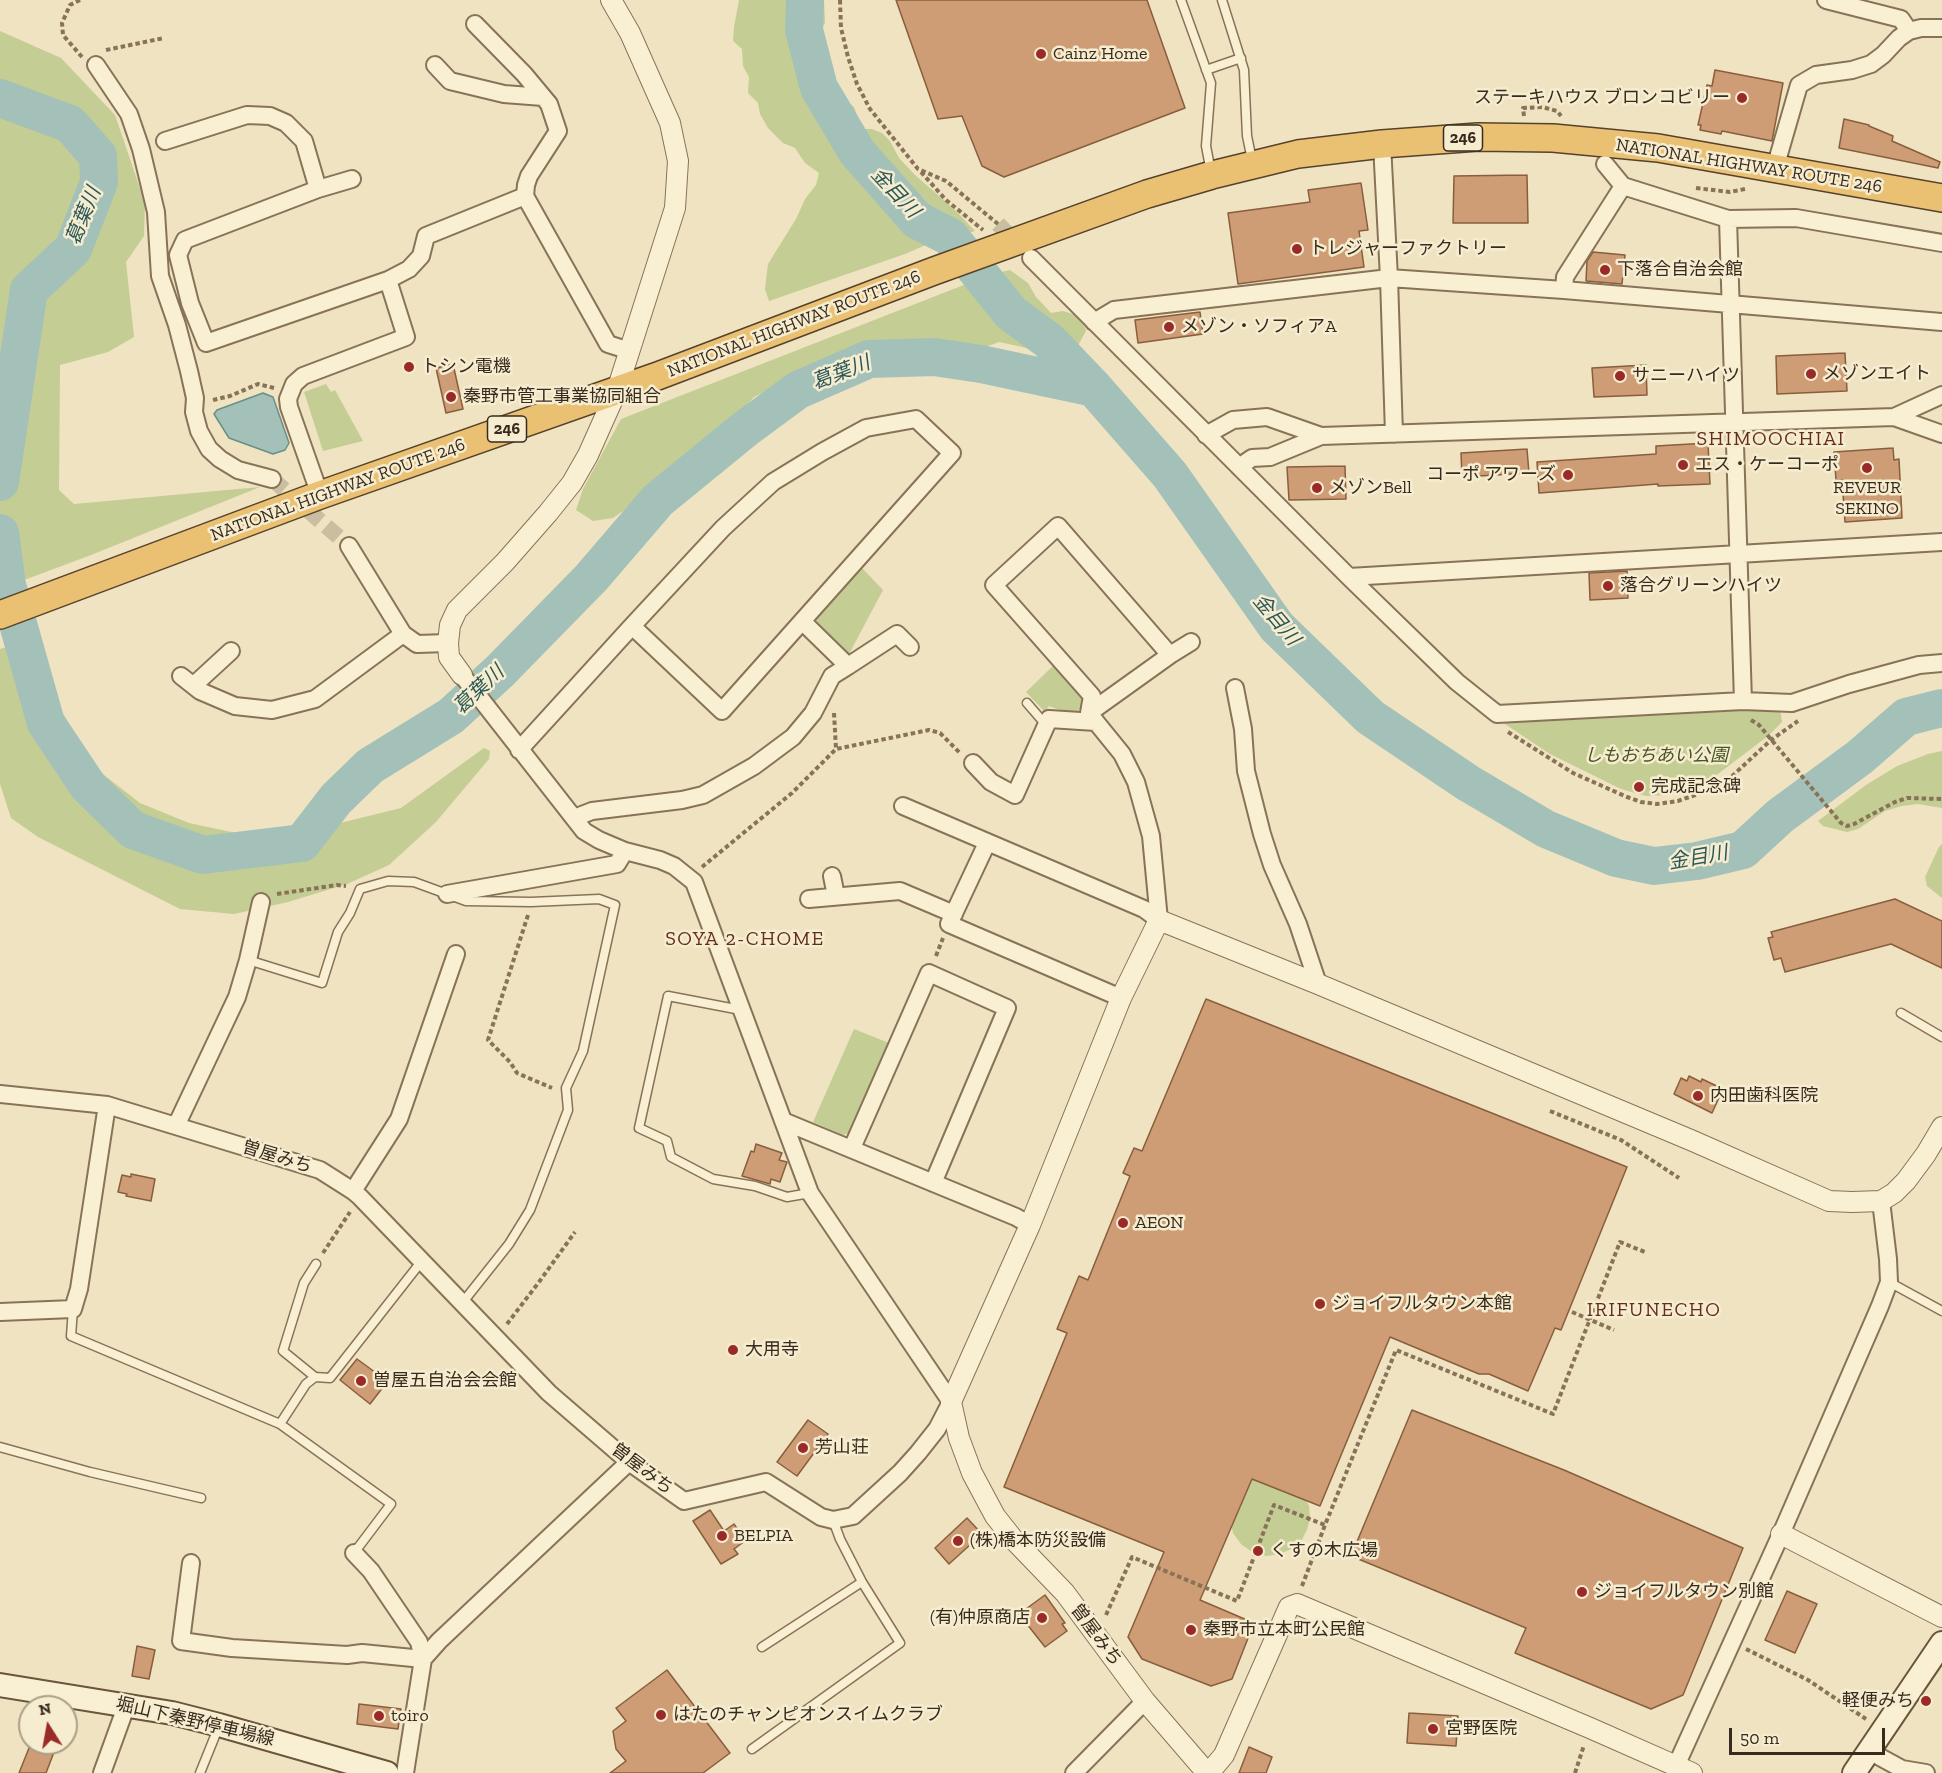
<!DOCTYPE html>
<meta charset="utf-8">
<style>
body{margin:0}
#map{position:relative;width:1942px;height:1773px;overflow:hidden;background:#efe3c1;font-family:"Zilla Slab",serif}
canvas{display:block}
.north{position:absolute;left:18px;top:1695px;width:60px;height:60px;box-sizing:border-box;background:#f6ecd0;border:2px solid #aa9f88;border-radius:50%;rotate:349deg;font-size:16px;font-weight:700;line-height:24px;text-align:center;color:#382b1d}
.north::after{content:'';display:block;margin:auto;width:21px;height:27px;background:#992a27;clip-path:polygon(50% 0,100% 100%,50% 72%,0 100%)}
.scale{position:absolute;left:1729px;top:1728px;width:156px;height:27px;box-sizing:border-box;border:3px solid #382b1d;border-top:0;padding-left:8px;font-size:18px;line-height:21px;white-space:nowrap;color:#382b1d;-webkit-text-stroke:4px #f6ecd0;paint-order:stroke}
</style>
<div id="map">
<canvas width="1942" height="1773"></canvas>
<div class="north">N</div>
<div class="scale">50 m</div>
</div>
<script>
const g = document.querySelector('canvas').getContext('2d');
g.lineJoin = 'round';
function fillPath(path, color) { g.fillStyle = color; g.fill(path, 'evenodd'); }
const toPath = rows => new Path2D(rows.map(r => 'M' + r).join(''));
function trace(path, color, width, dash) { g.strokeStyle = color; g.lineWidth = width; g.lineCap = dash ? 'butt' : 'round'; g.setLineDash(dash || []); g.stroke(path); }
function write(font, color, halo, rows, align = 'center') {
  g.font = font + ' "Zilla Slab","Noto Sans JP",serif'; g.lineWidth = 5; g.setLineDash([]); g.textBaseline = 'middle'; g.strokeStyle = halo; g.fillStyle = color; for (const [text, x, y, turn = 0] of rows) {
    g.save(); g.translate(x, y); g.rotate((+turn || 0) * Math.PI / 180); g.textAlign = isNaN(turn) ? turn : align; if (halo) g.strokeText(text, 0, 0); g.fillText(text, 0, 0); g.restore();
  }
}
fillPath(toPath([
 [739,0,824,0,825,23,817,38,820,49,835,78,841,96,854,107,862,129,872,129,882,133,890,141,899,158,915,175,954,209,975,231,933,242,905,254,769,301,765,289,768,264,796,219,805,199,816,185,819,173,805,163,795,148,783,143,768,128,760,114,758,103,748,93,749,77,743,66,742,49,733,41,734,27],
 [0,31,61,58,115,115,145,203,144,236,126,262,134,337,108,352,60,365,59,490,74,504,260,487,91,555,0,589],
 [1010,270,1028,283,1036,297,1051,313,1063,311,1082,317,1086,331,1076,349,1059,355,999,342,983,348,908,341,857,352,808,371,754,397,704,450,667,480,613,518,593,521,576,510,583,489,621,419,992,274],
 [326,384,331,392,335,390,363,441,323,451,304,392],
 [861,567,883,590,849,654,817,626,816,615],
 [19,643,32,657,83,750,100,772,140,803,189,823,245,835,332,825,401,808,484,748,490,751,489,759,436,822,389,865,347,884,288,902,234,914,180,909,38,837,11,818,0,784,0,649],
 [1054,665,1083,697,1082,707,1073,715,1049,706,1045,712,1026,692],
 [1780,708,1782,722,1768,736,1710,780,1688,790,1668,795,1646,796,1621,789,1550,754,1502,722],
 [1942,751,1942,808,1918,804,1902,806,1885,811,1858,829,1847,832,1823,826,1818,821,1866,785,1897,766,1928,754],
 [1942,844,1942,898,1927,886,1925,877,1939,847],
 [854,1029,889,1043,852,1132,843,1135,813,1122],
 [1258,1477,1303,1494,1309,1506,1310,1518,1307,1530,1301,1541,1291,1549,1280,1554,1266,1556,1252,1552,1241,1544,1233,1533,1230,1520,1246,1484]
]), '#c4cd94');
const water = toPath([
 [263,393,273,397,289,443,285,450,273,454,229,438,214,414,217,410,263,393]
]);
fillPath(water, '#a3c1b9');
trace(water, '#6a8f87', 1.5);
trace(toPath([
 [805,0,804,30,819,88,857,152,917,220,950,237,1011,313,1049,341,1094,388,1170,475,1277,627,1370,717,1468,783,1546,829,1616,858,1654,866,1697,861,1743,850,1780,816,1860,757,1906,717,1942,708],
 [0,98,70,124,98,156,99,182,73,249,29,290,0,482],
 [0,533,7,585,46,723,88,786,133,830,203,855,302,843,336,799,370,766,451,716,500,671,591,578,658,500,745,429,798,390,869,359,934,357,981,364,1094,388]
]), '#a3c1b9', 38);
const building = toPath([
 [896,0,1147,0,1185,108,1004,177,982,166,962,116,938,119,896,0],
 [1715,70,1783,83,1772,141,1722,131,1721,134,1700,130,1701,125,1698,125,1707,85,1712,86,1715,70],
 [1844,119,1869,125,1869,126,1893,136,1892,141,1940,162,1938,168,1839,148,1844,119],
 [1527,175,1528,223,1453,223,1454,176,1527,175],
 [1361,183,1368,230,1359,231,1364,267,1238,284,1228,213,1310,202,1308,190,1361,183],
 [1593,252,1625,255,1622,284,1586,281,1587,261,1593,252],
 [1200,312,1203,334,1138,343,1135,320,1200,312],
 [1845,353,1847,391,1777,394,1776,356,1845,353],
 [453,364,463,409,446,413,436,368,453,364],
 [1646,365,1647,395,1594,397,1592,368,1646,365],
 [1708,443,1710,484,1658,486,1658,484,1539,493,1537,462,1656,454,1656,446,1708,443],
 [1893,448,1894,460,1899,459,1902,518,1845,522,1842,480,1836,480,1834,452,1893,448],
 [1527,449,1529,473,1462,477,1461,453,1527,449],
 [1345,466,1346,499,1289,500,1287,467,1345,466],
 [1627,571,1628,598,1590,600,1589,573,1627,571],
 [1895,899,1942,921,1942,968,1891,944,1785,972,1781,958,1774,960,1768,938,1773,937,1771,932,1895,899],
 [1206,999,1627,1167,1561,1330,1555,1328,1528,1391,1489,1374,1479,1374,1390,1337,1320,1506,1252,1479,1200,1600,1254,1623,1232,1679,1211,1686,1142,1659,1128,1637,1164,1552,1004,1487,1067,1333,1057,1329,1079,1276,1088,1280,1130,1176,1123,1173,1134,1148,1142,1151,1206,999],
 [1689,1076,1701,1082,1702,1079,1723,1089,1712,1113,1674,1094,1681,1078,1687,1081,1689,1076],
 [756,1144,782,1153,779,1160,787,1162,780,1182,771,1179,770,1184,742,1176,751,1151,754,1152,756,1144],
 [131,1174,155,1179,151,1201,126,1196,127,1194,118,1192,122,1175,131,1177,131,1174],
 [357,1359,383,1378,380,1382,384,1386,370,1404,340,1380,357,1359],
 [1412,1410,1564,1470,1743,1548,1683,1695,1651,1709,1515,1653,1526,1628,1351,1556,1412,1410],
 [808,1420,828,1434,797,1476,777,1462,808,1420],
 [710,1510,724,1531,734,1524,745,1541,734,1549,738,1554,721,1564,693,1521,710,1510],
 [967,1518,982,1534,949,1564,935,1548,967,1518],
 [1787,1591,1817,1604,1795,1653,1765,1640,1787,1591],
 [1045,1595,1065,1623,1062,1624,1067,1631,1045,1647,1019,1614,1045,1595],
 [137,1646,155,1650,149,1679,132,1676,137,1646],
 [667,1670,730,1753,703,1773,610,1773,626,1761,616,1749,613,1731,626,1721,616,1708,667,1670],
 [359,1704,401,1709,398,1729,357,1724,359,1704],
 [1409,1713,1458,1716,1456,1746,1407,1743,1409,1713],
 [31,1743,46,1743,56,1747,46,1773,19,1773,31,1743],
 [1249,1747,1272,1757,1266,1773,1239,1773,1249,1747]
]);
fillPath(building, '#ce9d75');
trace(building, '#885e3d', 1.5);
trace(toPath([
 [998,224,1020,246],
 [272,479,349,546]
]), '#cabea0', 16, [16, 8]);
const service = toPath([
 [1181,0,1211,83,1206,146,1211,172],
 [1222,0,1244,70,1247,136,1252,160],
 [1206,70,1241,58],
 [1027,703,1046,725],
 [248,960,322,983,338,932,350,913,360,889,388,881,414,882,466,901,531,902,599,899,615,905,583,1051,566,1088,568,1110,530,1210,509,1244,463,1302],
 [741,1010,668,996,639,1128,667,1141,671,1157,713,1179,755,1186,787,1197,810,1193],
 [1901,1013,1942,1037],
 [316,1264,304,1283,283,1351,315,1377,330,1378,421,1262],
 [1889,1282,1942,1311],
 [73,1309,71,1336,280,1424,391,1504,354,1553],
 [280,1424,306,1384,315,1377],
 [0,1447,90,1472,201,1498],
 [762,1647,862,1582],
 [752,1749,900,1643,862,1582,840,1539,833,1520],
 [200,1773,219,1726]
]);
const minor = toPath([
 [1826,0,1901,19,1909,31],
 [475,24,524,74,549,104,558,131,529,176,526,185,525,196,608,344,630,351],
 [96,65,129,114,141,149,156,212,160,276,177,325,189,371,195,398,194,412,199,431,209,449,220,459,238,470,272,479],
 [435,65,450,81,504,94,543,97],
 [165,141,247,115,270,116,286,123,304,141,318,189],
 [1382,144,1389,278,1394,434],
 [1605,164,1623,186,1728,219,1796,218,1942,243],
 [1775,168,1799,85,1816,75,1852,70,1871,64,1883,55,1899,38,1909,31,1921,28,1942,28],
 [352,179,318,189,185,240,178,255,190,303,206,343,388,280,409,269,421,256,426,236,525,196],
 [1728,219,1743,701],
 [1031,258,1349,577,1457,682,1497,714,1743,701,1792,703,1849,684,1919,665,1942,663],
 [1564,290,1565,277,1623,186],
 [1094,322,1114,310,1389,278,1564,290,1942,322],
 [1894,417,1942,395],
 [1206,435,1233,420,1267,417,1321,436],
 [1239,467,1252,458,1270,457,1321,436,1894,417,1942,434],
 [320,495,289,407,288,399,294,384,303,376,406,337,388,280],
 [349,546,403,634,417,644,448,643],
 [1349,577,1942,542],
 [848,666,897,634,910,647],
 [181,676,200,691,235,706,272,710,315,699,403,634],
 [194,685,231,651],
 [1235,688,1243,729,1246,771,1262,834,1272,865,1298,924,1318,984],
 [1089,713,1170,655,1191,642],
 [1096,722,1089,713,1092,696,994,585,1058,526,1170,655],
 [519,750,632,626,723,528,773,482,822,452,866,428,916,419,952,453,722,711,632,626],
 [973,763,991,782,1015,795,1049,719,1096,722,1122,754,1136,782,1151,836,1159,920],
 [903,806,1144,909,1159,920],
 [574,818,592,811,682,800,703,795,754,766,793,737,813,713,832,676,848,666,802,621],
 [987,843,949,924,1121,998],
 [832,876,836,896],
 [447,894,617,864,625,851],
 [809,899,900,891,954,914],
 [0,1094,107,1105,320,1170,353,1191,360,1197,549,1393,629,1462,684,1501,766,1482,821,1517,833,1520,853,1516,900,1473,918,1453,937,1429,951,1402,810,1193,694,882,674,866,660,860,625,851,599,840,584,831,462,675],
 [783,1121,1016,1217,1030,1225],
 [176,1126,237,997,248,960,261,902],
 [852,1148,929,973,1007,1008,933,1183],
 [353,1191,399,1119,456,954],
 [0,1312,73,1309,79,1289,107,1105],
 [354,1553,371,1571,419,1642,423,1659,405,1773],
 [191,1563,181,1641,232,1648,347,1655,362,1653,423,1659],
 [423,1659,439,1641,629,1462],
 [1869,1751,1902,1769,1926,1773],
 [1676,1766,1781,1534,1880,1306,1889,1282,1888,1259,1881,1201],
 [102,1773,127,1704],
 [1074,1773,1145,1701]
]);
const tertiary = toPath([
 [462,675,449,657,448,643,450,625,457,610,505,562,548,513,572,483,588,455,617,390,675,208,678,161,670,123,630,33,611,0],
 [1781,1534,1942,1617],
 [1207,1773,1145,1701,1065,1593,1014,1540,995,1516,972,1473,959,1438,951,1402,1030,1225,1121,998,1159,920,1318,984,1693,1141,1829,1201,1852,1202,1881,1201,1894,1193,1906,1181,1926,1154,1942,1127],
 [1209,1773,1224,1755,1289,1607,1297,1604,1590,1728,1692,1773]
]);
const secondary = toPath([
 [0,1685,172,1713,219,1725,387,1773],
 [1854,1773,1942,1643]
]);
const trunk = toPath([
 [0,615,320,495,655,377,934,271,1147,194,1212,175,1298,154,1382,144,1478,137,1553,138,1658,148,1942,198]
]);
trace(service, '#887358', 11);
trace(minor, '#887358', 20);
trace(tertiary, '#887358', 22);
trace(secondary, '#6a543b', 26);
trace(trunk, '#56412c', 30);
trace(toPath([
 [80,0,70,5,62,23,63,35,82,57],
 [840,0,841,28,848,57,857,84,870,109,918,169,946,181,998,224],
 [106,50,164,38],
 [1524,116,1523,108,1542,107,1557,111,1561,116],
 [921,172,946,200,983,230],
 [1696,188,1730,192,1745,189],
 [213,400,230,396,258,384,274,388],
 [834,713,836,749],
 [1751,720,1759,725,1841,823,1847,826,1854,824,1895,802,1907,798,1942,799],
 [1508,732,1573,773,1627,797,1641,802,1657,804,1678,801,1698,794,1729,779,1771,740,1798,721],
 [702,867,792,793,836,749,929,730,940,733,960,753],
 [277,894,337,885,346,886],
 [528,915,488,1040,510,1062,517,1073,552,1088],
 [936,956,943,938],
 [1550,1111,1621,1140,1679,1178],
 [323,1253,350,1212],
 [1572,1312,1614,1330],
 [507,1324,539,1282,575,1232],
 [1302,1586,1325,1525],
 [1106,1615,1132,1557,1237,1601,1274,1505,1325,1525,1396,1350,1553,1414,1620,1242,1645,1252],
 [1746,1649,1808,1680,1866,1719],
 [1575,1773,1584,1745]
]), '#887358', 4, [4.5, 3]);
trace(service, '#f9f0d4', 8);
trace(minor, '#f9f0d4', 16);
trace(tertiary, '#f9f0d4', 20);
trace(secondary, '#f9f0d4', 22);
trace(trunk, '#eac073', 27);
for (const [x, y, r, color] of [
 [1041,54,6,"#992a27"],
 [1742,98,6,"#992a27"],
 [1297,249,6,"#992a27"],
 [1605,270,6,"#992a27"],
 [1169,327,6,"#992a27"],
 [409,367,6,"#992a27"],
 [1811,374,6,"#992a27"],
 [1620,376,6,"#992a27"],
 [451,397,6,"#992a27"],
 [1683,465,6,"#992a27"],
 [1867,468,6,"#992a27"],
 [1568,475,6,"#992a27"],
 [1317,488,6,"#992a27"],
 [1608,586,6,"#992a27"],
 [1639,787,6,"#992a27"],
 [1698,1096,6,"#992a27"],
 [1123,1223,6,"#992a27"],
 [1320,1304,6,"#992a27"],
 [733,1350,6,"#992a27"],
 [361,1381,6,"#992a27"],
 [803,1448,6,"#992a27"],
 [722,1536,6,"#992a27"],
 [958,1541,6,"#992a27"],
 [1258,1551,6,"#992a27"],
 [1582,1592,6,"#992a27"],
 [1042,1618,6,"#992a27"],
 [1191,1630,6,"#992a27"],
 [1926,1701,6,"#992a27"],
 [661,1715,6,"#992a27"],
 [379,1716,6,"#992a27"],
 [1433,1729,6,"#992a27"]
]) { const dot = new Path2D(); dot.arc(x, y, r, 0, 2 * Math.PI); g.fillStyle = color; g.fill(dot); trace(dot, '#f6ecd0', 2); }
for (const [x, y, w] of [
 [1463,138,39],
 [507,429,39]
]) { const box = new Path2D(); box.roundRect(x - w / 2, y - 13, w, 26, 4.5); g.fillStyle = '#f6ecd0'; g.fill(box); trace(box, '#382b1d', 1.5); }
write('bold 16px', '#382b1d', null, [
 ["246",1463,138],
 ["246",507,429]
]);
write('18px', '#382b1d', '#f6ecd0', [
 ["Cainz Home",1053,54],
 ["ステーキハウス ブロンコビリー",1730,98,"right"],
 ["トレジャーファクトリー",1309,249],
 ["下落合自治会館",1617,270],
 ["メゾン・ソフィアA",1181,327],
 ["トシン電機",421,367],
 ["メゾンエイト",1823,374],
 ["サニーハイツ",1632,376],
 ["秦野市管工事業協同組合",463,397],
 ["エス・ケーコーポ",1695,465],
 ["コーポ アワーズ",1556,475,"right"],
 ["メゾンBell",1329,488],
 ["REVEUR",1867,488,"center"],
 ["SEKINO",1867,509,"center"],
 ["落合グリーンハイツ",1620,586],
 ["完成記念碑",1651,787],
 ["内田歯科医院",1710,1096],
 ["AEON",1135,1223],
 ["ジョイフルタウン本館",1332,1304],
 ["大用寺",745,1350],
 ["曽屋五自治会会館",373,1381],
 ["芳山荘",815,1448],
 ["BELPIA",734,1536],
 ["(株)橋本防災設備",970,1541],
 ["くすの木広場",1270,1551],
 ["ジョイフルタウン別館",1594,1592],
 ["(有)仲原商店",1030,1618,"right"],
 ["秦野市立本町公民館",1203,1630],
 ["軽便みち",1914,1701,"right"],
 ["はたのチャンピオンスイムクラブ",673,1715],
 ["toiro",391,1716],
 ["宮野医院",1445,1729]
], 'left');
write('18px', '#382b1d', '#f6ecd0', [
 ["NATIONAL HIGHWAY ROUTE 246",1749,166,9],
 ["NATIONAL HIGHWAY ROUTE 246",794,324,-21],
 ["NATIONAL HIGHWAY ROUTE 246",338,490,-20],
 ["曽屋みち",277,1157,17],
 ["曽屋みち",642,1469,37],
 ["曽屋みち",1096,1635,53],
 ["堀山下秦野停車場線",195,1722,13]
]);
write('italic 18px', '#465523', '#f6ecd0', [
 ["しもおちあい公園",1656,756]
]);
write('italic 20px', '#2b5857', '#f6ecd0', [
 ["金目川",895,193,47],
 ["葛葉川",84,216,-68],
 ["葛葉川",841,373,-21],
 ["金目川",1276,620,50],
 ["葛葉川",479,690,-43],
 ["金目川",1698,858,-10]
]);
g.letterSpacing = '1.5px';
write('20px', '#652d1b', '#f6ecd0', [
 ["SHIMOOCHIAI",1771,439],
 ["SOYA 2-CHOME",745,939],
 ["IRIFUNECHO",1654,1310]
]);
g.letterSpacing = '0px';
</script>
